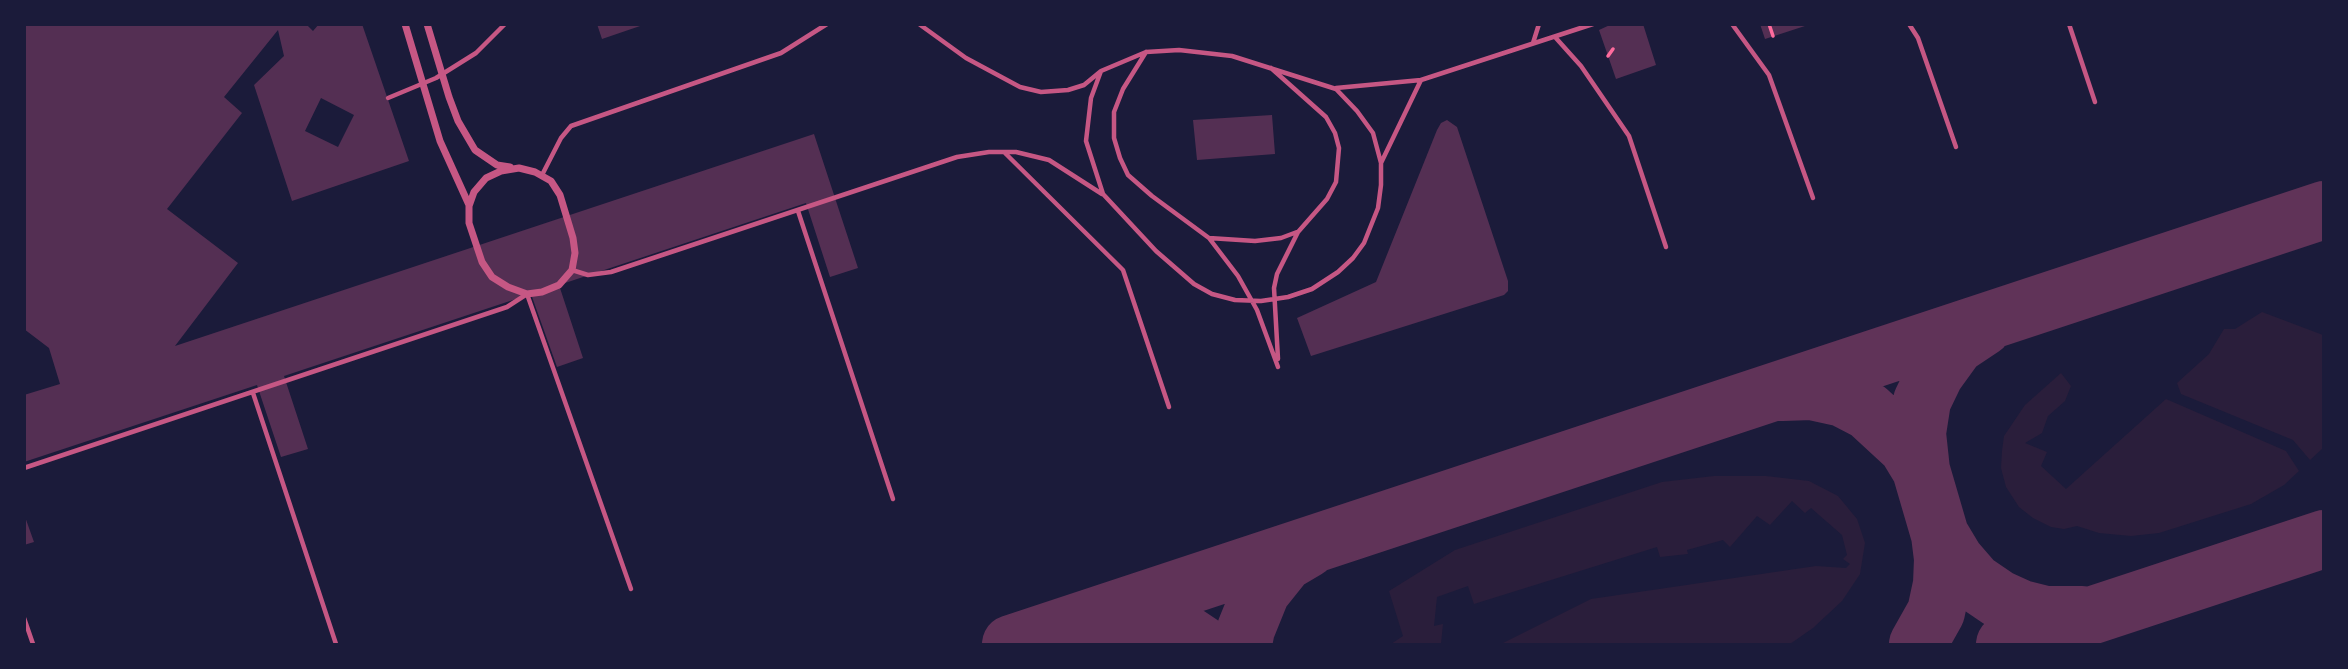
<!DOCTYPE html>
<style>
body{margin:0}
#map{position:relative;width:2348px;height:669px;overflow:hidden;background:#1b1b3a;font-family:"IBM Plex Serif",serif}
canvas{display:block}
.frame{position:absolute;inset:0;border:26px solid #1b1b3a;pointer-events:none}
</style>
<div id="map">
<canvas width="2348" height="669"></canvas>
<div class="frame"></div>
</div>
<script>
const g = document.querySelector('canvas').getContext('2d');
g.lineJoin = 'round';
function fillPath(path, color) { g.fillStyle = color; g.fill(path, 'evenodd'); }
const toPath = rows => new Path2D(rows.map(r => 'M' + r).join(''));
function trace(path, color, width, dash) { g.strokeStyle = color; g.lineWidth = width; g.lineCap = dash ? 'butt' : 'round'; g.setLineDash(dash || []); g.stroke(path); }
fillPath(toPath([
 [2262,312,2323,335,2323,448,2310,460,2293,440,2181,394,2177,383,2209,354,2224,329,2235,329],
 [2061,373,2071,386,2065,401,2048,416,2042,433,2025,443,2047,452,2041,466,2066,489,2166,399,2286,451,2299,471,2284,485,2251,504,2159,533,2131,536,2099,533,2077,526,2064,529,2051,527,2033,518,2019,507,2006,487,2001,468,2002,451,2004,436,2025,405],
 [1714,476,1766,476,1809,481,1838,496,1857,519,1865,543,1860,574,1842,601,1813,628,1790,644,1501,644,1591,599,1816,566,1846,568,1850,564,1843,559,1847,555,1842,535,1811,508,1805,513,1792,501,1770,525,1757,516,1730,547,1723,540,1687,550,1688,554,1660,557,1657,547,1474,604,1468,586,1437,597,1434,626,1443,624,1441,644,1391,644,1403,636,1389,591,1455,550,1662,482]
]), '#2a1e3b');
trace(toPath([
 [1782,392,1811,391,1843,398,1868,411,1907,447,1921,470],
 [1940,535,1955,560,1974,582,1999,599,2021,609,2045,615,2082,615],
 [1103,617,1140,615,1186,634,1201,644],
 [1011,644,2324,210],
 [1243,644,1246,629,1261,592,1285,562,1307,549],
 [1918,644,1936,612,1942,584,1943,559,1940,535,1921,470,1917,433,1922,401,1935,374,1956,345,1983,327],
 [2005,644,2324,539]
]), '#603358', 58);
fillPath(toPath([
 [24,24,306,24,313,31,319,24,362,24,409,161,292,201,254,85,284,56,278,30,224,97,242,113,167,209,238,263,175,346,814,134,858,268,830,277,806,203,559,285,583,358,557,367,531,294,284,376,308,449,281,457,257,385,24,462,24,395,60,384,49,348,24,329],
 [321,98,354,115,338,147,305,131],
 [597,24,642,24,643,25,602,39],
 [1612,24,1643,24,1656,65,1616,79,1599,30],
 [1760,24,1808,24,1808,25,1765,39],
 [1272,115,1275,154,1197,160,1193,120],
 [1447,120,1457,127,1508,281,1508,291,1504,295,1311,356,1297,318,1376,282,1437,130,1441,123],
 [24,514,34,542,24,545]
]), '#542f53');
trace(toPath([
 [1769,24,1773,36],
 [1608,56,1613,49]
]), '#ff6b9d', 3.5);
trace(toPath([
 [919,24,966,58,1020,87,1041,92,1068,90,1084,85,1101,71,1146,52,1179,50,1232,56,1336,89,1357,111,1373,133,1381,163,1381,185,1378,208,1364,243,1353,258,1338,272,1312,289,1288,297,1261,301,1235,300,1212,294,1194,284,1156,251,1103,194,1086,141,1091,98,1101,71],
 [1732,24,1769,75,1813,198],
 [1909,24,1918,38,1956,147],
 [2069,24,2095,102],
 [1555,37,1581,66,1629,136,1666,247],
 [1533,43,1539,24],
 [1146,52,1123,89,1114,112,1114,138,1120,158,1128,175,1152,196,1209,238,1238,276,1257,310,1278,367],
 [1271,68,1326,117,1335,133,1339,148,1336,182,1327,199,1298,232,1277,274,1274,288,1278,359],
 [1421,80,1593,24],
 [1336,88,1421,80,1381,163],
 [388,98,436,78,476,53,505,24],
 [1005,153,1123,270,1169,407],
 [542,175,561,138,571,126,781,53,827,24],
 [798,211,893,499],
 [1209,238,1255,241,1281,238,1297,232],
 [572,270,588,275,611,272,957,157,989,152,1016,152,1049,160,1102,194],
 [253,393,336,644],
 [24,468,507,307,527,294,631,589],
 [24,618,33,644]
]), '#c65784', 4.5);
trace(toPath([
 [405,24,440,141,469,205],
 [427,24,449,97,458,121,475,150,497,165,510,167],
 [519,168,535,172,551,181,560,195,573,238,575,253,572,270,559,285,542,292,527,294,508,287,492,277,482,262,469,223,469,206,474,192,486,178,501,171,519,168]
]), '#c65784', 7);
</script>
